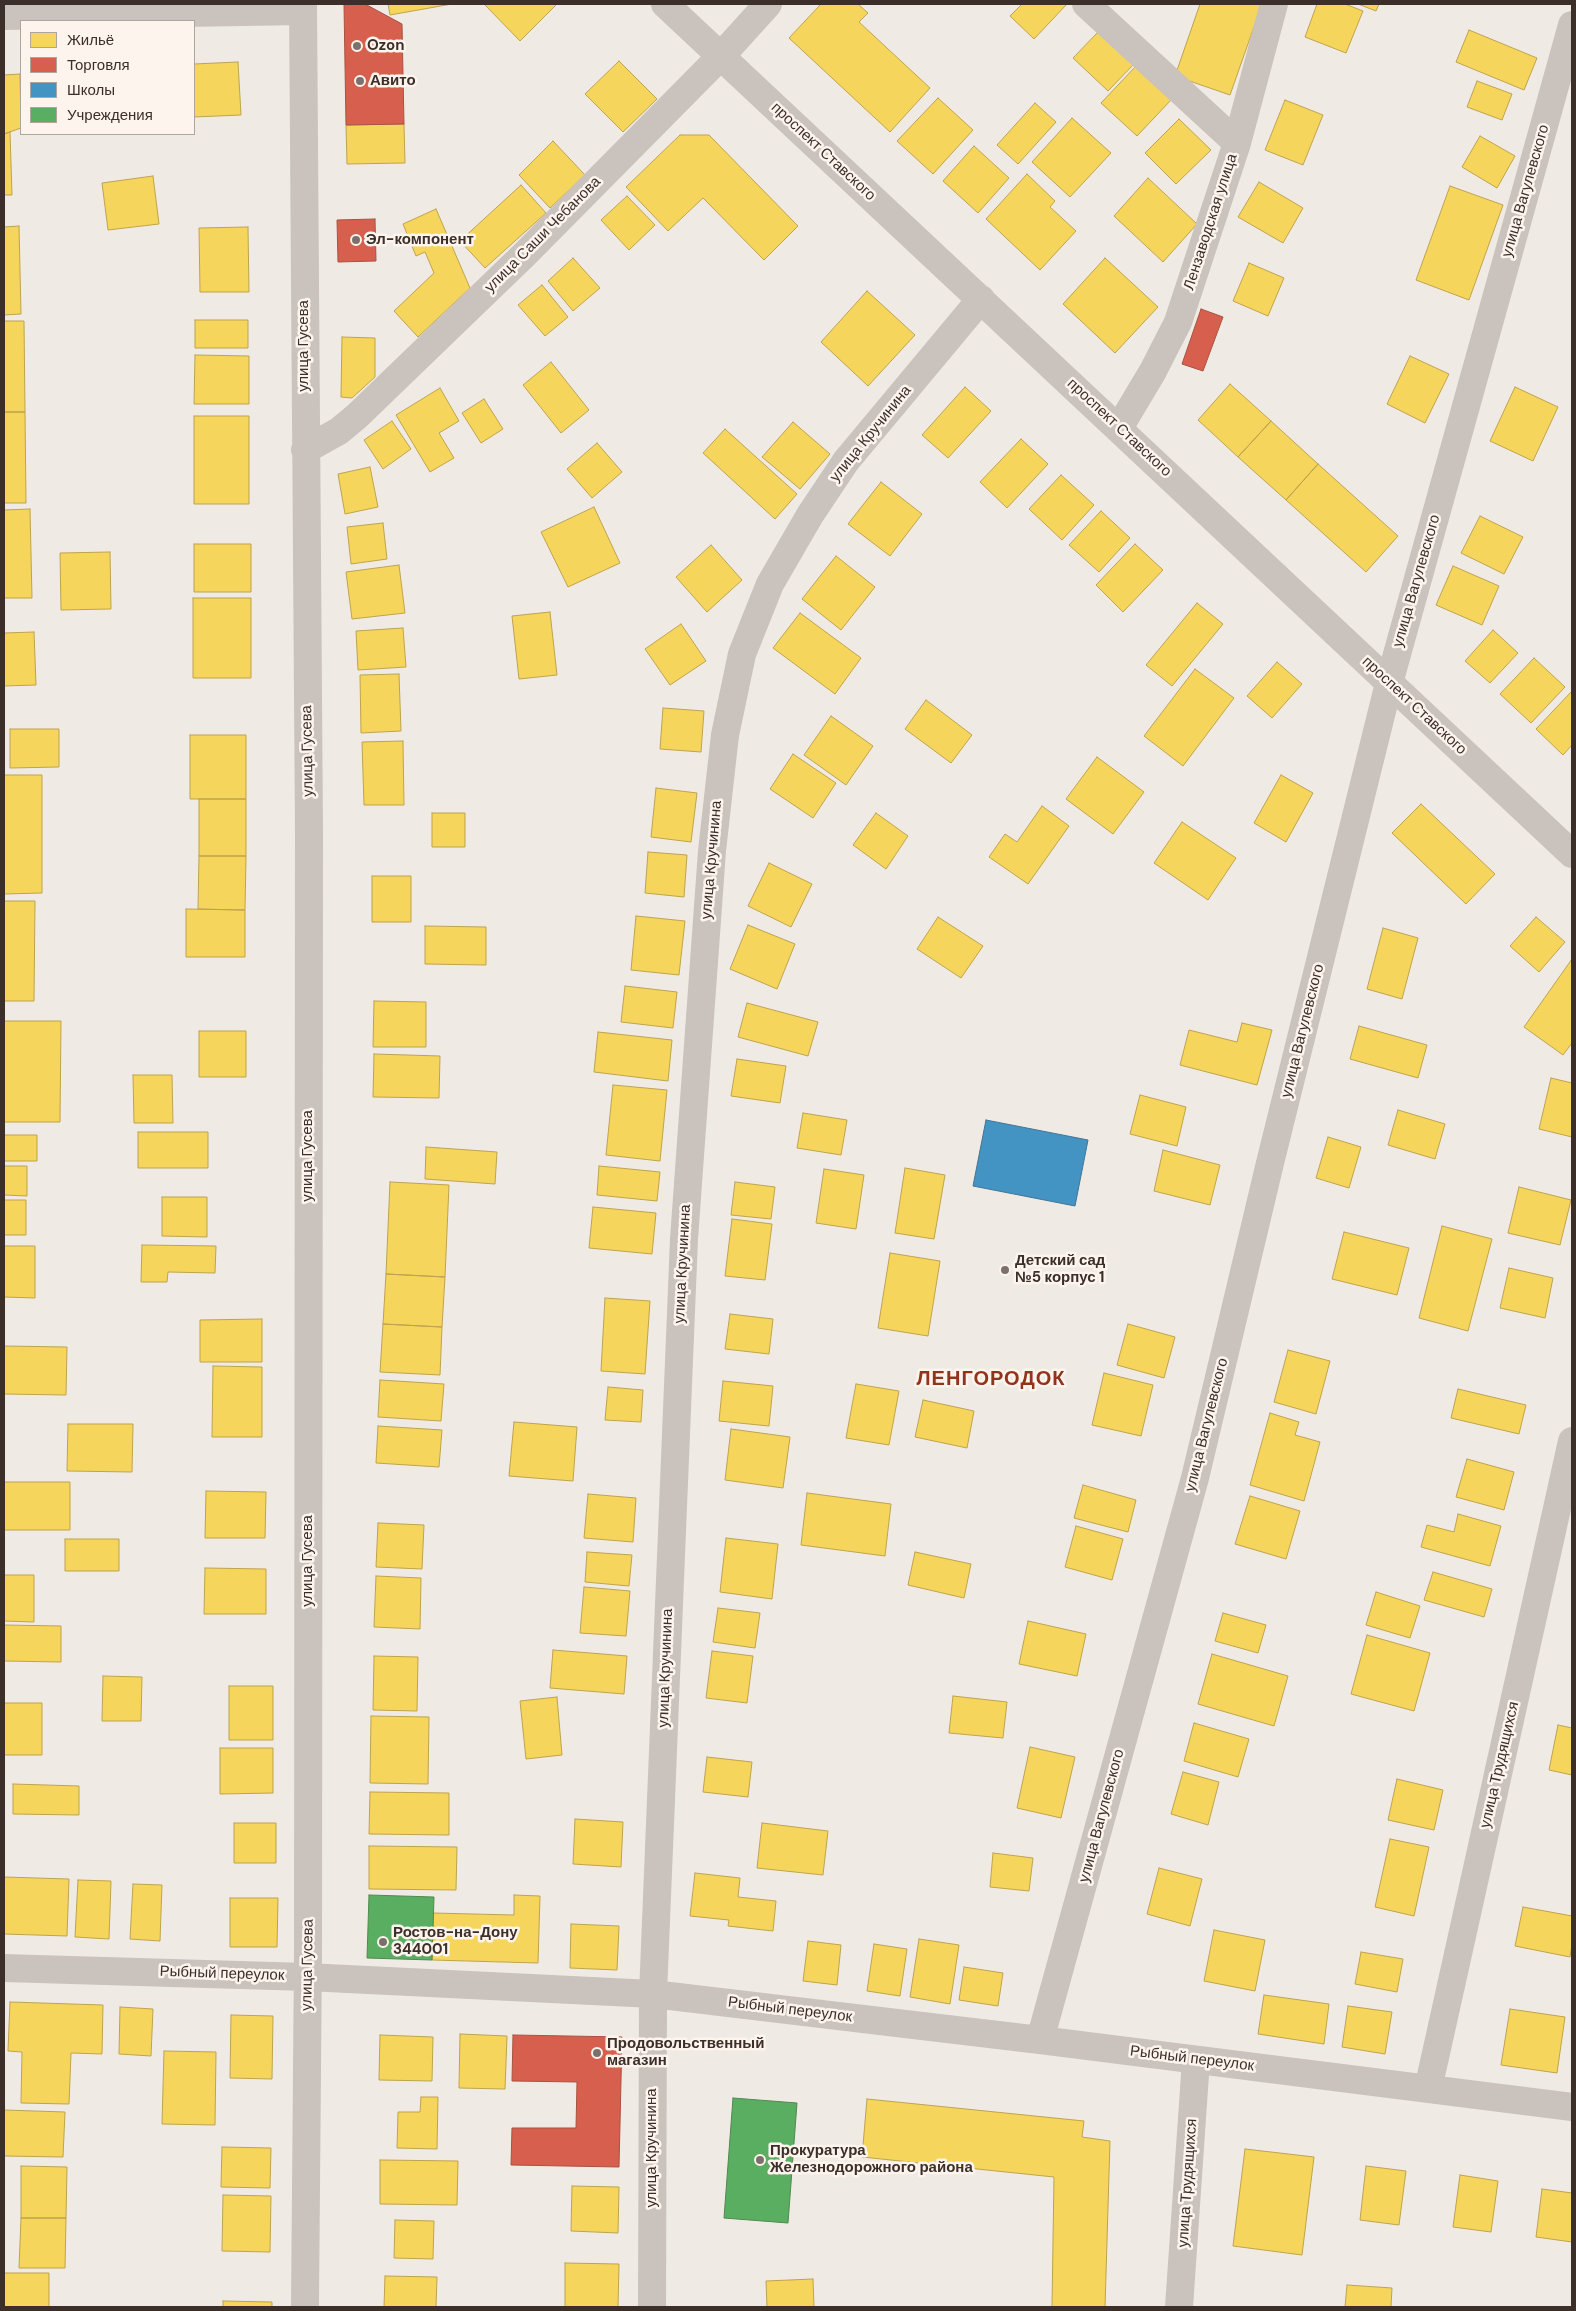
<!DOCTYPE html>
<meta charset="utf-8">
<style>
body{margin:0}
#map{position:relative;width:1576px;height:2311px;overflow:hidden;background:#f0eae5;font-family:"DM Sans",sans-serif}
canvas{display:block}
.frame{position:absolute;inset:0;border:5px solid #3c2f2a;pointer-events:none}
.legend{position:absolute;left:20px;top:20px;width:175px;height:115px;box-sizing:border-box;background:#fcf4ed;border:1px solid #afa59f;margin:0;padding:6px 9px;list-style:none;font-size:15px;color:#3c2f2a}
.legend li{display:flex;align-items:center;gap:10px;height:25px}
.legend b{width:25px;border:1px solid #afa59f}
</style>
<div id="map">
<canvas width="1576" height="2311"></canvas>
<div class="frame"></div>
<ul class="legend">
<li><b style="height:14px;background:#f6d55c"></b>Жильё</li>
<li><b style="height:14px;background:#d6604d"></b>Торговля</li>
<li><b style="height:14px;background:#4393c3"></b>Школы</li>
<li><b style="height:14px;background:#5aae61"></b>Учреждения</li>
</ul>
</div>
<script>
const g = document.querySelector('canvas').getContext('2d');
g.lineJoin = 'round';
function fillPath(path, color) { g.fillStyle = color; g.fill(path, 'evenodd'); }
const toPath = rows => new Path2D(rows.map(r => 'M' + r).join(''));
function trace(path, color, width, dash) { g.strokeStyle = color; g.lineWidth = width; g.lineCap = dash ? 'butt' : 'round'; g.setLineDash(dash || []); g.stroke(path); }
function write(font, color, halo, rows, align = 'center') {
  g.font = font + ' "DM Sans",sans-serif'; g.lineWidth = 5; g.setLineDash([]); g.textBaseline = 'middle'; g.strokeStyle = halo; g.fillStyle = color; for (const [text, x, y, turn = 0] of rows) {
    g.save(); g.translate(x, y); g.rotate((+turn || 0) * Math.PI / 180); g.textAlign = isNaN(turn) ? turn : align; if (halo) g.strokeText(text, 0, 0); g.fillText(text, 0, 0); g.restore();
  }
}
const homes = toPath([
 [388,4,452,4,390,15,388,4],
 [484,4,557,4,520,41,484,4],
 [821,4,858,4,868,13,859,22,930,88,890,132,789,38,821,4],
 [1022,4,1067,4,1034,39,1010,16,1022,4],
 [1200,4,1262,4,1230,95,1175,76,1200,4],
 [1317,4,1345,4,1363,11,1346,53,1305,37,1317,4],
 [1358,4,1379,4,1376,11,1358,4],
 [1100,30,1134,64,1108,91,1073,58,1100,30],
 [1469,30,1537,58,1524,90,1456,62,1469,30],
 [619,61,657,99,623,132,585,94,619,61],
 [238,62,241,115,194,117,194,64,238,62],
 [1136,66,1172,99,1137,136,1101,103,1136,66],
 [20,74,21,128,4,134,4,75,20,74],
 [1477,81,1512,94,1502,120,1467,107,1477,81],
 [938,98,973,130,933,174,897,141,938,98],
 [1285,100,1323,115,1303,165,1265,150,1285,100],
 [1035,103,1056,122,1018,164,997,145,1035,103],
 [1072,118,1111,153,1070,197,1032,162,1072,118],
 [1179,119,1211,150,1176,184,1145,153,1179,119],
 [404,124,405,163,347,164,346,125,404,124],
 [10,132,12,195,4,195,4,134,10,132],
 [680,135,709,135,798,226,764,260,703,198,668,231,626,187,680,135],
 [1480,136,1515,156,1497,188,1462,167,1480,136],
 [553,141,585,175,550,208,519,175,553,141],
 [974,146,1009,178,978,213,943,181,974,146],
 [1027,174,1055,201,1050,207,1076,231,1040,270,986,219,1027,174],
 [153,176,159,224,108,230,102,183,153,176],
 [1148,178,1197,224,1163,262,1114,216,1148,178],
 [1259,182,1303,208,1283,243,1238,217,1259,182],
 [521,185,546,213,485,268,460,241,521,185],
 [1450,186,1503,205,1469,300,1416,280,1450,186],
 [627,196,655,225,629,250,601,220,627,196],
 [436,209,470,288,418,337,394,311,434,273,425,252,416,256,403,224,436,209],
 [19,226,21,314,4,315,4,227,19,226],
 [248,227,249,292,200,292,199,228,248,227],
 [573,258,600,288,573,311,548,281,573,258],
 [1105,258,1158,307,1115,353,1063,304,1105,258],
 [1249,263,1284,278,1268,316,1233,301,1249,263],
 [542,285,568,317,545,336,518,305,542,285],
 [867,291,915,335,868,386,821,342,867,291],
 [195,320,248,320,248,348,195,348,195,320],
 [4,321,24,321,25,412,4,412,4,321],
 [342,337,375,338,375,377,352,398,341,397,342,337],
 [195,355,249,356,249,404,194,404,195,355],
 [1410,356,1449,374,1425,423,1387,404,1410,356],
 [551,362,589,410,561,433,523,385,551,362],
 [1230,384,1271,421,1238,457,1198,420,1230,384],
 [965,387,991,411,948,458,922,435,965,387],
 [1515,387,1558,407,1533,461,1490,441,1515,387],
 [440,388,459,421,439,433,454,458,430,472,396,415,440,388],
 [484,399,503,429,481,443,462,413,484,399],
 [4,412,25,412,26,503,4,503,4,412],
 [194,416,249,416,249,504,194,504,194,416],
 [392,421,411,449,383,469,364,440,392,421],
 [1271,421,1318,464,1286,500,1238,457,1271,421],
 [793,422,830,454,800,489,762,457,793,422],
 [725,429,797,494,775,519,703,453,725,429],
 [1021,439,1048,464,1007,508,980,482,1021,439],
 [597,443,622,472,592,498,567,469,597,443],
 [1318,464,1398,536,1366,572,1286,500,1318,464],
 [370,467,378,507,345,514,338,474,370,467],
 [1061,475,1094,505,1062,540,1029,509,1061,475],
 [881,482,922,514,890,556,848,524,881,482],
 [594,507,620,563,568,587,541,532,594,507],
 [30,509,32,598,4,598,4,510,30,509],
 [1101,511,1130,538,1099,572,1069,545,1101,511],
 [1480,516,1523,537,1504,574,1461,553,1480,516],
 [383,523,387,559,351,564,347,527,383,523],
 [194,544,251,544,251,592,194,592,194,544],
 [1135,544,1163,570,1123,612,1096,585,1135,544],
 [711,545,742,580,707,612,676,577,711,545],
 [110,552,111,609,61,610,60,553,110,552],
 [836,556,875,587,841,630,802,599,836,556],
 [399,565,405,613,352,619,346,572,399,565],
 [1453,566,1499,586,1482,625,1436,605,1453,566],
 [193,598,251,598,251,678,193,678,193,598],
 [1197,603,1223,624,1172,686,1146,665,1197,603],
 [550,612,557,675,519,679,512,616,550,612],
 [800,613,861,658,835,694,773,648,800,613],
 [681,624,706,661,670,685,645,649,681,624],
 [403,628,406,667,358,670,356,631,403,628],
 [1493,630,1518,653,1490,683,1465,661,1493,630],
 [34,632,36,685,4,686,4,633,34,632],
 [1534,658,1565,687,1531,723,1500,694,1534,658],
 [1277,662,1302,684,1272,718,1247,696,1277,662],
 [1195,669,1234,698,1183,766,1144,736,1195,669],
 [399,674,401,731,361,733,360,675,399,674],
 [1572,691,1572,745,1563,755,1536,729,1572,691],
 [926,700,972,735,951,763,905,729,926,700],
 [663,708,704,711,701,752,660,749,663,708],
 [831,716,873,746,846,785,804,755,831,716],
 [10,729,59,729,59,767,10,768,10,729],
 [190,735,246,735,246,799,190,799,190,735],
 [403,741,404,805,364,805,362,742,403,741],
 [793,754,836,783,813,818,770,789,793,754],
 [1097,757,1144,792,1113,834,1066,799,1097,757],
 [4,775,42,775,42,893,4,894,4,775],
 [1281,775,1313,793,1286,842,1254,823,1281,775],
 [656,788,697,793,691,842,651,837,656,788],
 [199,799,246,799,246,856,199,856,199,799],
 [1421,804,1495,874,1466,904,1392,833,1421,804],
 [1042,806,1069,826,1028,884,989,857,1005,834,1017,842,1042,806],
 [432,813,465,813,465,847,432,847,432,813],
 [876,813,908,836,886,869,853,845,876,813],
 [1182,822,1236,858,1208,900,1154,863,1182,822],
 [648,852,687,855,684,897,645,893,648,852],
 [199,856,246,856,245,910,198,909,199,856],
 [769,863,812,884,791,927,748,906,769,863],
 [372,876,411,876,411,922,372,922,372,876],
 [4,901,35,901,34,1001,4,1001,4,901],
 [186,909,245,910,245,957,186,957,186,909],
 [636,916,685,921,679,975,631,970,636,916],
 [938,917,983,946,961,978,917,949,938,917],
 [1536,917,1565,942,1539,972,1510,946,1536,917],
 [748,925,795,944,777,989,730,969,748,925],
 [425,926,486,927,486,965,425,964,425,926],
 [1383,928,1418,938,1402,999,1367,989,1383,928],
 [1572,959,1572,1043,1563,1055,1524,1027,1572,959],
 [625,986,677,992,673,1028,621,1022,625,986],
 [374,1001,426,1002,426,1047,373,1047,374,1001],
 [747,1003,818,1022,808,1056,738,1037,747,1003],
 [4,1021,61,1021,60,1122,4,1122,4,1021],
 [1242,1023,1272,1030,1257,1085,1180,1065,1189,1030,1237,1042,1242,1023],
 [1359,1026,1427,1045,1418,1078,1350,1059,1359,1026],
 [199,1031,246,1031,246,1077,199,1077,199,1031],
 [598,1032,672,1040,668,1081,594,1072,598,1032],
 [374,1054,440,1056,439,1098,373,1097,374,1054],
 [737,1059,786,1066,780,1103,731,1096,737,1059],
 [133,1075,172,1075,173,1123,134,1123,133,1075],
 [1551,1078,1572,1083,1572,1137,1539,1129,1551,1078],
 [613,1085,667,1090,660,1161,606,1155,613,1085],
 [1140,1095,1186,1107,1177,1146,1130,1134,1140,1095],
 [1398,1110,1445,1124,1435,1159,1388,1145,1398,1110],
 [803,1113,847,1120,841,1155,797,1148,803,1113],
 [138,1132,208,1132,208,1168,138,1168,138,1132],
 [4,1135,37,1135,37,1161,4,1161,4,1135],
 [1328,1137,1361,1147,1349,1188,1316,1178,1328,1137],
 [426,1147,497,1152,495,1184,425,1179,426,1147],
 [1163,1150,1220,1165,1210,1205,1154,1191,1163,1150],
 [4,1166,27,1166,27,1196,4,1195,4,1166],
 [599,1166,660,1172,657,1201,597,1195,599,1166],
 [905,1168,945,1175,934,1239,895,1233,905,1168],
 [824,1169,864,1175,856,1229,816,1223,824,1169],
 [390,1182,449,1185,445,1277,386,1274,390,1182],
 [735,1182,775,1187,771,1219,731,1215,735,1182],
 [1519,1187,1571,1200,1560,1245,1508,1233,1519,1187],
 [162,1197,207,1197,207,1237,162,1236,162,1197],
 [4,1200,26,1200,26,1235,4,1235,4,1200],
 [593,1207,656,1213,652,1254,589,1248,593,1207],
 [732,1219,772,1224,765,1280,725,1276,732,1219],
 [1442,1226,1492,1239,1468,1331,1419,1318,1442,1226],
 [1344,1232,1409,1248,1397,1295,1332,1279,1344,1232],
 [142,1245,216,1246,215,1273,168,1272,167,1282,141,1282,142,1245],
 [4,1246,35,1246,35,1298,4,1297,4,1246],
 [890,1253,940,1261,928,1336,878,1328,890,1253],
 [1509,1268,1553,1278,1545,1318,1500,1308,1509,1268],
 [386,1274,445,1277,442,1327,383,1324,386,1274],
 [605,1298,650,1301,645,1374,601,1371,605,1298],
 [730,1314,773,1319,769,1354,725,1349,730,1314],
 [262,1319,262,1362,200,1362,200,1320,262,1319],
 [383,1324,442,1327,440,1375,380,1372,383,1324],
 [1128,1324,1175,1337,1164,1378,1117,1365,1128,1324],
 [4,1346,67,1347,66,1395,4,1394,4,1346],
 [1288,1350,1330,1361,1316,1414,1274,1402,1288,1350],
 [213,1366,262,1367,262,1437,212,1437,213,1366],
 [1104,1373,1153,1385,1141,1436,1092,1425,1104,1373],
 [380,1380,444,1384,441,1421,378,1417,380,1380],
 [723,1381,773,1386,769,1426,719,1421,723,1381],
 [856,1384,899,1391,889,1445,846,1438,856,1384],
 [608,1387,643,1390,641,1422,605,1420,608,1387],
 [1458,1389,1526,1405,1519,1434,1451,1418,1458,1389],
 [923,1400,974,1411,967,1448,915,1437,923,1400],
 [1270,1413,1299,1422,1295,1435,1320,1442,1304,1501,1250,1485,1270,1413],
 [514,1422,577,1427,573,1481,509,1476,514,1422],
 [68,1424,133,1424,132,1472,67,1471,68,1424],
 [378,1426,442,1430,439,1467,376,1463,378,1426],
 [731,1429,790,1437,783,1488,725,1480,731,1429],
 [1467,1459,1514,1472,1504,1510,1456,1497,1467,1459],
 [4,1482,70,1482,70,1530,4,1530,4,1482],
 [1083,1485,1136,1500,1128,1532,1074,1518,1083,1485],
 [206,1491,266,1492,265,1538,205,1538,206,1491],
 [807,1493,891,1504,885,1556,801,1545,807,1493],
 [588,1494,636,1498,633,1542,584,1538,588,1494],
 [1250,1496,1300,1511,1286,1559,1235,1544,1250,1496],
 [1458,1514,1501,1526,1490,1566,1421,1547,1427,1525,1454,1532,1458,1514],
 [378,1523,424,1525,422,1569,376,1567,378,1523],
 [1076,1526,1123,1539,1112,1580,1065,1567,1076,1526],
 [726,1538,778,1544,772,1599,720,1592,726,1538],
 [65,1539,119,1539,119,1571,65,1571,65,1539],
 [587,1552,632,1555,629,1586,585,1582,587,1552],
 [915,1552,971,1564,964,1598,908,1585,915,1552],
 [205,1568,266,1569,266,1614,204,1614,205,1568],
 [1433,1572,1492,1589,1484,1617,1424,1600,1433,1572],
 [4,1575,34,1575,34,1622,4,1621,4,1575],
 [376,1576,421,1578,420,1629,374,1627,376,1576],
 [584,1587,630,1591,626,1636,580,1633,584,1587],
 [1376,1592,1420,1606,1410,1638,1366,1625,1376,1592],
 [718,1608,760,1613,755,1648,713,1642,718,1608],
 [1223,1613,1266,1625,1258,1653,1215,1641,1223,1613],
 [1028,1621,1086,1634,1077,1676,1019,1664,1028,1621],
 [4,1625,61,1626,61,1662,4,1661,4,1625],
 [1367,1635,1430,1653,1414,1711,1351,1694,1367,1635],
 [553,1650,627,1656,624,1694,550,1688,553,1650],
 [712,1651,753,1656,747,1703,706,1698,712,1651],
 [1212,1654,1288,1676,1274,1726,1198,1704,1212,1654],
 [374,1656,418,1657,417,1711,373,1710,374,1656],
 [103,1676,142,1677,141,1721,102,1721,103,1676],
 [229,1686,273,1686,273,1740,229,1740,229,1686],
 [953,1696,1007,1702,1003,1738,949,1733,953,1696],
 [557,1697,562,1755,526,1759,520,1701,557,1697],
 [4,1703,42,1703,42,1755,4,1755,4,1703],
 [371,1716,429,1717,428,1784,370,1783,371,1716],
 [1194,1723,1249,1739,1238,1777,1184,1761,1194,1723],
 [1558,1725,1572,1728,1572,1775,1549,1770,1558,1725],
 [1030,1747,1075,1757,1061,1818,1017,1808,1030,1747],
 [220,1748,273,1748,273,1793,220,1794,220,1748],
 [707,1757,752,1762,748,1797,703,1792,707,1757],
 [1183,1772,1219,1782,1208,1825,1171,1814,1183,1772],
 [1397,1779,1443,1790,1434,1830,1388,1820,1397,1779],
 [13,1784,79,1786,79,1815,13,1814,13,1784],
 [370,1792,449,1793,449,1835,369,1834,370,1792],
 [575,1819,623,1822,621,1867,573,1864,575,1819],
 [234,1823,276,1823,276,1863,234,1863,234,1823],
 [762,1823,828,1831,823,1875,757,1868,762,1823],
 [1390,1839,1429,1847,1414,1916,1375,1907,1390,1839],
 [369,1846,457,1847,456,1890,369,1889,369,1846],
 [993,1853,1033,1858,1029,1891,990,1887,993,1853],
 [1159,1868,1202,1879,1190,1926,1147,1914,1159,1868],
 [695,1873,740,1878,738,1897,776,1901,773,1931,728,1926,729,1920,690,1916,695,1873],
 [4,1877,69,1879,67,1936,4,1934,4,1877],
 [78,1880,111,1881,109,1939,75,1937,78,1880],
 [133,1884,162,1885,160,1941,130,1939,133,1884],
 [514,1895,540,1896,538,1963,432,1960,433,1913,514,1915,514,1895],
 [230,1898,278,1898,277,1947,230,1947,230,1898],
 [1523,1907,1572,1916,1572,1944,1570,1957,1515,1946,1523,1907],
 [571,1924,619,1926,617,1970,570,1968,571,1924],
 [1214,1930,1265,1940,1255,1991,1204,1981,1214,1930],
 [919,1939,959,1945,950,2004,910,1997,919,1939],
 [808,1941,841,1945,837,1985,803,1981,808,1941],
 [874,1944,907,1949,900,1996,867,1991,874,1944],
 [1361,1952,1403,1959,1397,1992,1355,1984,1361,1952],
 [964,1967,1003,1973,998,2006,959,2000,964,1967],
 [1264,1995,1329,2004,1324,2044,1258,2034,1264,1995],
 [10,2002,103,2005,102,2054,71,2053,69,2104,21,2103,22,2052,8,2051,10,2002],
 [1348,2006,1392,2012,1385,2054,1342,2047,1348,2006],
 [120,2007,153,2009,151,2056,119,2054,120,2007],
 [1510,2009,1565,2017,1557,2073,1501,2065,1510,2009],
 [231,2015,273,2016,272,2079,230,2078,231,2015],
 [460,2034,507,2036,505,2089,459,2088,460,2034],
 [380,2035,433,2037,432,2081,379,2080,380,2035],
 [164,2051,216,2052,215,2125,162,2124,164,2051],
 [421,2097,438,2097,437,2149,397,2148,398,2112,420,2112,421,2097],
 [867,2099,1084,2121,1082,2137,1110,2141,1105,2307,1052,2307,1054,2177,862,2157,867,2099],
 [4,2110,65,2112,63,2157,4,2156,4,2110],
 [222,2147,271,2148,270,2188,221,2187,222,2147],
 [1245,2149,1314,2157,1302,2255,1233,2246,1245,2149],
 [380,2160,458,2161,457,2205,380,2204,380,2160],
 [21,2166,67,2167,66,2218,21,2218,21,2166],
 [1366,2166,1406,2171,1399,2225,1360,2220,1366,2166],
 [1460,2175,1498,2181,1491,2232,1453,2227,1460,2175],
 [572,2186,619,2187,618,2233,571,2231,572,2186],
 [1542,2189,1572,2193,1572,2242,1536,2237,1542,2189],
 [223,2195,271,2196,270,2252,222,2251,223,2195],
 [21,2218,66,2218,65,2268,19,2268,21,2218],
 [395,2220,434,2221,433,2259,394,2258,395,2220],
 [565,2263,619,2264,618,2307,565,2307,565,2263],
 [4,2273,49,2273,49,2307,4,2307,4,2273],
 [385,2276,437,2277,436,2307,384,2307,385,2276],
 [813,2279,814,2307,767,2307,766,2281,813,2279],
 [1347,2285,1392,2288,1391,2307,1345,2307,1347,2285],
 [223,2301,272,2302,272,2307,223,2307,223,2301]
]);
fillPath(homes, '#f6d55c');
trace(homes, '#bea34d', 1);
const shops = toPath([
 [344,4,365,4,402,24,404,124,346,125,344,4],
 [375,219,376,261,338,262,337,220,375,219],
 [1201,309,1223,317,1203,371,1182,364,1201,309],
 [513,2035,622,2037,619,2167,511,2165,512,2128,576,2128,577,2082,512,2081,513,2035]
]);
fillPath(shops, '#d6604d');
trace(shops, '#a85142', 1);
const schools = toPath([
 [986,1120,1088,1140,1075,1206,973,1186,986,1120]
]);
fillPath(schools, '#4393c3');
trace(schools, '#417595', 1);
const public = toPath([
 [369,1895,434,1897,432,1960,367,1958,369,1895],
 [733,2098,797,2103,788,2223,724,2218,733,2098]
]);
fillPath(public, '#5aae61');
trace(public, '#518850', 1);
trace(toPath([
 [303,4,309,832,308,1950,305,2307],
 [665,4,1572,854],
 [1086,4,1237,143],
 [4,16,303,11],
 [1119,428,1153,371,1178,322,1237,143,1274,4],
 [305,450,339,431,357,416,525,254,721,56,768,4],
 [4,1968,307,1977,653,1994,1040,2040,1572,2107],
 [1040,2040,1195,1478,1270,1163,1389,683,1572,25],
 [1428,2089,1572,1441],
 [652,2307,653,1994,684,1239,712,851,725,735,742,654,770,584,810,515,846,461,981,299],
 [1179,2307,1196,2060]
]), '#cac2bd', 28);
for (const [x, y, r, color] of [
 [357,46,5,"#7b706b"],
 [360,81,5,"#7b706b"],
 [356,240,5,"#7b706b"],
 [1005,1270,5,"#7b706b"],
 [383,1942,5,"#7b706b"],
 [597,2053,5,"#7b706b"],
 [760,2160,5,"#7b706b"]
]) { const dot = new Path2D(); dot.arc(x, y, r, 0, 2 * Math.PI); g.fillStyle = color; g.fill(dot); trace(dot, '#fcf4ed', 2); }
write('bold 15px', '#3c2f2a', '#fcf4ed', [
 ["Ozon",367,46],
 ["Авито",370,81],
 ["Эл-компонент",366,240],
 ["Детский сад",1015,1261],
 ["№5 корпус 1",1015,1278],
 ["Ростов-на-Дону",393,1933],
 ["344001",393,1950],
 ["Продовольственный",607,2044],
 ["магазин",607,2061],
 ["Прокуратура",770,2151],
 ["Железнодорожного района",770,2168]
], 'left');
write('15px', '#3c2f2a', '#fcf4ed', [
 ["проспект Ставского",823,152,43],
 ["улица Вагулевского",1526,191,-74],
 ["Лензаводская улица",1211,222,-72],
 ["улица Саши Чебанова",543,235,-45],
 ["улица Гусева",304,346,-90],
 ["проспект Ставского",1119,428,43],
 ["улица Кручинина",871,434,-51],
 ["улица Вагулевского",1417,581,-74],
 ["проспект Ставского",1414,706,43],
 ["улица Гусева",308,751,-91],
 ["улица Кручинина",712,860,-85],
 ["улица Вагулевского",1303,1031,-76],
 ["улица Гусева",308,1156,-90],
 ["улица Кручинина",683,1264,-87],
 ["улица Вагулевского",1207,1425,-76],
 ["улица Гусева",308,1561,-90],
 ["улица Кручинина",666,1668,-88],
 ["улица Трудящихся",1500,1765,-77],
 ["улица Вагулевского",1102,1816,-75],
 ["улица Гусева",308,1965,-89],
 ["Рыбный переулок",222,1974,2],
 ["Рыбный переулок",790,2010,7],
 ["Рыбный переулок",1192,2059,7],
 ["улица Кручинина",652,2148,-90],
 ["улица Трудящихся",1188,2183,-86]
]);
g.letterSpacing = '1px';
write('bold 20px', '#92331c', '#fcf4ed', [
 ["ЛЕНГОРОДОК",991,1380]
]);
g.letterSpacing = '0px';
</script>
